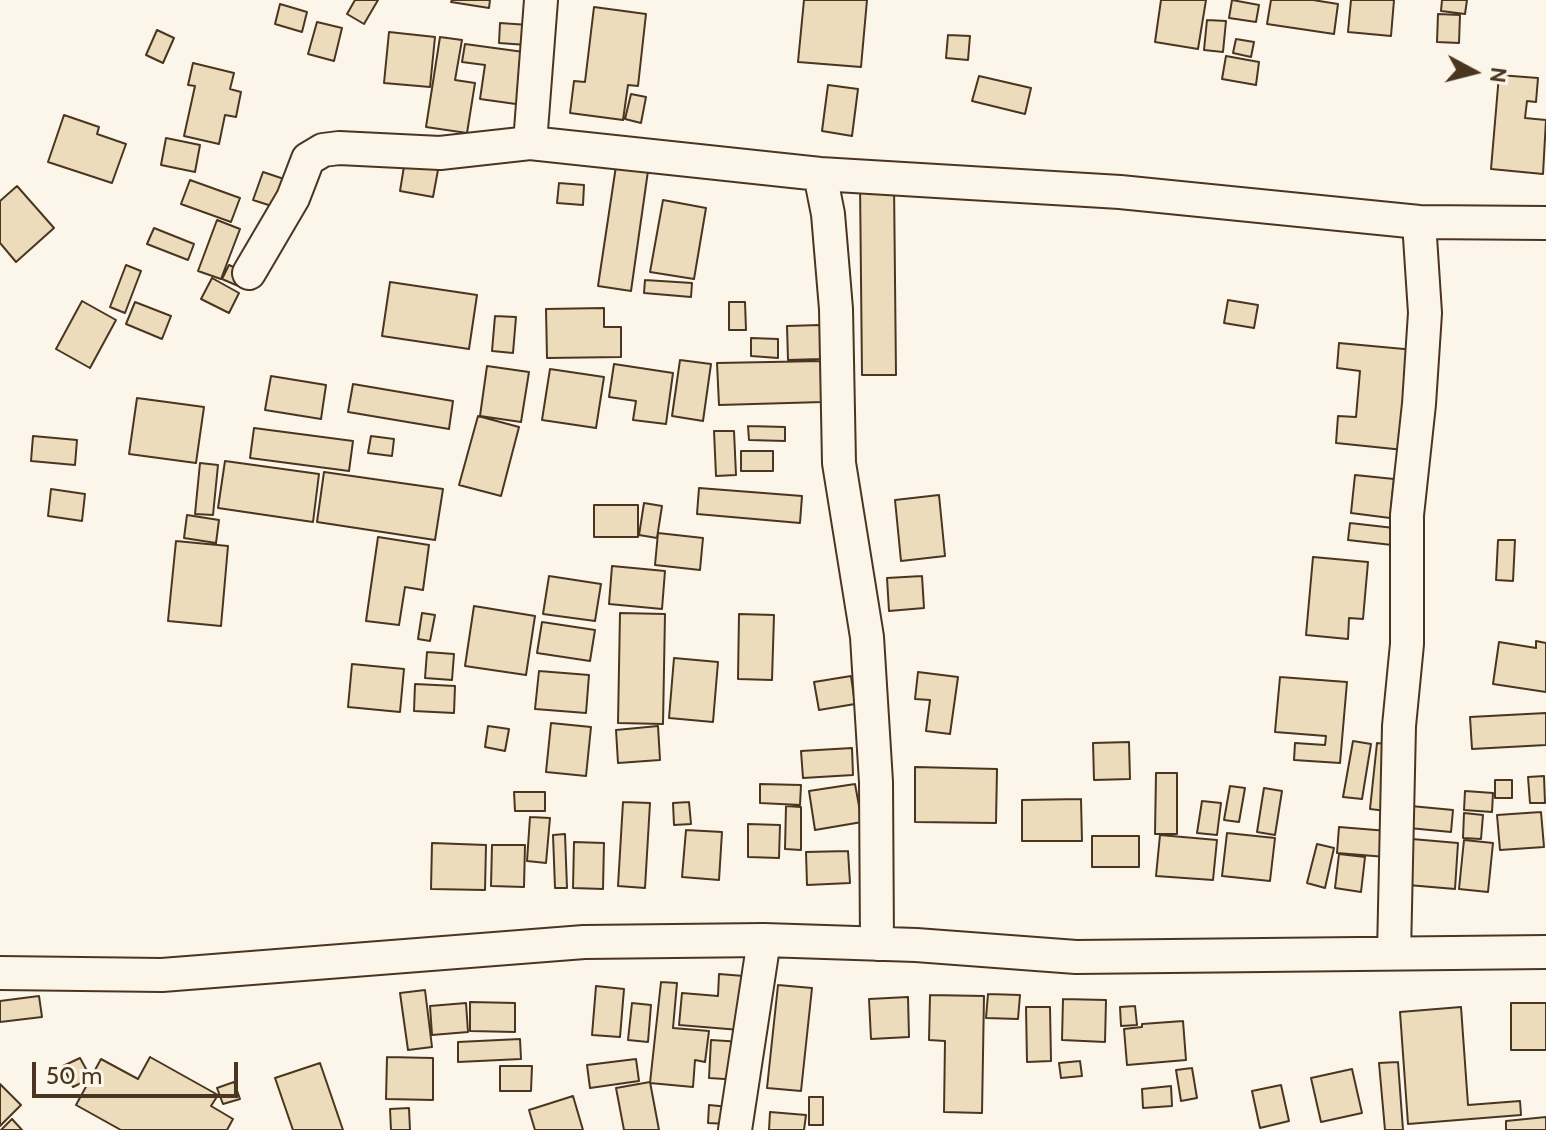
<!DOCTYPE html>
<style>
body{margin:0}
#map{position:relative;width:1546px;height:1130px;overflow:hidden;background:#fbf6e9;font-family:Cabin,sans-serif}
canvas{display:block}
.north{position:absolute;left:1434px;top:32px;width:80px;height:80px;-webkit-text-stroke:6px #fbf6e9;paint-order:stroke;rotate:97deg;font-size:22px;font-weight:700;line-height:32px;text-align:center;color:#4a3520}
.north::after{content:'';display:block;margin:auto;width:28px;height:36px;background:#4a3520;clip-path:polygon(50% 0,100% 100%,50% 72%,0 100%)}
.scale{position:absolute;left:32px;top:1062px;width:206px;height:36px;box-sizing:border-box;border:4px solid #4a3520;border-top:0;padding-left:10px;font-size:24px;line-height:28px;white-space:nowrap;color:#4a3520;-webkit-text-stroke:6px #fbf6e9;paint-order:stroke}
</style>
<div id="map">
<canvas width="1546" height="1130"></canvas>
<div class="north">N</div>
<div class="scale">50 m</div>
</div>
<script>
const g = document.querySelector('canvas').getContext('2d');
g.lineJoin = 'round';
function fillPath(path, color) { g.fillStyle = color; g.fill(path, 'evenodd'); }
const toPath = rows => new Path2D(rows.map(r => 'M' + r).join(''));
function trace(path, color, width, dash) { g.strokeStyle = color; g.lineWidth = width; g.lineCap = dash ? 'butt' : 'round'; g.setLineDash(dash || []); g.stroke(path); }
const building = toPath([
 [355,0,378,0,364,24,347,14,355,0],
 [452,0,490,0,489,8,451,2,452,0],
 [804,0,867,0,861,67,798,62,804,0],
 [1161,0,1206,0,1198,49,1155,42,1161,0],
 [1232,0,1259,5,1256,22,1229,18,1232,0],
 [1271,0,1313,0,1338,4,1334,34,1267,24,1271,0],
 [1351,0,1394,0,1391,36,1348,32,1351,0],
 [1442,0,1467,0,1465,14,1441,11,1442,0],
 [280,4,307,12,302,32,275,24,280,4],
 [594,7,646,14,638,86,628,85,623,120,570,113,574,81,585,82,594,7],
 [1438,14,1460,15,1459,43,1437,42,1438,14],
 [1207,20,1226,21,1223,52,1204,50,1207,20],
 [317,22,342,28,334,61,308,54,317,22],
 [500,23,529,25,527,45,499,43,500,23],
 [157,30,174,38,163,63,146,55,157,30],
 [389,32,435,37,430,87,384,83,389,32],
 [948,35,970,36,968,60,946,58,948,35],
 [440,37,462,40,455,80,475,83,467,133,426,127,440,37],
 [1236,39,1254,42,1251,57,1233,53,1236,39],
 [465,44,531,53,523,105,480,99,485,65,462,62,465,44],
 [1226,56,1259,62,1256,85,1222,79,1226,56],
 [193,63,234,73,230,89,241,92,236,117,225,115,219,144,184,136,195,86,188,85,193,63],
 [1499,75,1538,78,1536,102,1527,101,1525,118,1546,120,1543,174,1491,169,1499,75],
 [979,76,1031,88,1025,114,972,101,979,76],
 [828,85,858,89,852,136,822,131,828,85],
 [631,94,646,97,641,123,625,119,631,94],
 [64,115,99,127,97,134,126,144,112,183,48,162,64,115],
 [166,138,200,145,195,172,161,165,166,138],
 [406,154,440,159,433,197,400,191,406,154],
 [616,166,648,171,631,291,598,286,616,166],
 [263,172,293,182,284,210,253,200,263,172],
 [190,180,240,198,231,222,181,204,190,180],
 [559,183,584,185,583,205,557,203,559,183],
 [860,183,894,183,896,375,862,375,860,183],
 [17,186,54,228,16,262,0,243,0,201,17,186],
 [663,200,706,208,694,279,650,272,663,200],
 [217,220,240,229,221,279,198,271,217,220],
 [154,228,194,244,188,260,147,244,154,228],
 [126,265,141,271,125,313,110,307,126,265],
 [229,265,249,274,243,288,222,279,229,265],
 [212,278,239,293,229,313,201,299,212,278],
 [645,280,692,283,691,297,644,293,645,280],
 [390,282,477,295,469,349,382,336,390,282],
 [1228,300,1258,305,1254,328,1224,323,1228,300],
 [82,301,116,320,90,368,56,349,82,301],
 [135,302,171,316,162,339,126,324,135,302],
 [729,302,745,302,746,330,729,330,729,302],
 [604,308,604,327,621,327,621,357,547,358,546,309,604,308],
 [495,316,516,317,513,353,492,351,495,316],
 [820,325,821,359,788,360,787,326,820,325],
 [751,338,778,339,778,358,751,356,751,338],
 [1339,343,1415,350,1404,450,1336,443,1338,416,1356,417,1360,371,1337,368,1339,343],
 [680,360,711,364,703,421,672,416,680,360],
 [822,361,823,402,719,405,717,363,822,361],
 [614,364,673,373,666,424,633,420,636,401,609,397,614,364],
 [487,366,529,372,521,422,480,416,487,366],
 [550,369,604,377,596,428,542,420,550,369],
 [271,376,326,385,321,419,265,410,271,376],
 [353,384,453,401,449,429,348,412,353,384],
 [137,398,204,407,196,463,129,454,137,398],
 [478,416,519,427,501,496,459,485,478,416],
 [748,426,785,427,785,441,749,440,748,426],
 [254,428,353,441,349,471,250,458,254,428],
 [714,431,734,431,736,475,716,476,714,431],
 [33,436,77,440,75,465,31,461,33,436],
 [371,436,394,439,392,456,368,453,371,436],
 [741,451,773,451,773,471,741,471,741,451],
 [225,461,319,474,313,522,218,508,225,461],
 [200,463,218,465,213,515,195,514,200,463],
 [324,472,443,489,435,540,317,522,324,472],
 [1355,475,1394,479,1390,518,1351,513,1355,475],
 [699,488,802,496,800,523,697,514,699,488],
 [51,489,85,494,82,521,48,516,51,489],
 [939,495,945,556,901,561,895,500,939,495],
 [644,503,662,506,657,538,639,535,644,503],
 [594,505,638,505,638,537,594,537,594,505],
 [187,515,219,520,216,543,184,538,187,515],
 [1350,523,1394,528,1392,545,1348,540,1350,523],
 [658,533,703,538,700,570,655,565,658,533],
 [378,537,429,545,423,590,405,587,399,625,366,621,378,537],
 [1498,540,1515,540,1513,581,1496,580,1498,540],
 [176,541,228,546,221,626,168,621,176,541],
 [1313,557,1368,562,1363,619,1349,618,1348,639,1306,635,1313,557],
 [612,566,665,571,662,609,609,604,612,566],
 [549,576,601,584,595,621,543,614,549,576],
 [922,576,924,608,889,611,887,578,922,576],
 [474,606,535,616,526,675,465,666,474,606],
 [422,613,435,615,430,641,418,639,422,613],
 [620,613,665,614,663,724,618,723,620,613],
 [739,614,774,615,772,680,738,679,739,614],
 [542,622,595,630,590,661,537,653,542,622],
 [1536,641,1546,643,1546,692,1493,684,1499,642,1536,648,1536,641],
 [427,652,454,654,452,680,425,678,427,652],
 [674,658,718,662,713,722,669,718,674,658],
 [352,664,404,669,400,712,348,707,352,664],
 [539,671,589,675,586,713,535,709,539,671],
 [918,672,958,677,950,734,926,731,930,700,915,699,918,672],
 [851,676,855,704,819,710,814,682,851,676],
 [1280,677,1347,682,1340,763,1294,760,1295,743,1325,745,1326,736,1275,732,1280,677],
 [415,684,455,686,454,713,414,711,415,684],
 [1546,713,1546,745,1472,749,1470,717,1546,713],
 [551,723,591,727,586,776,546,772,551,723],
 [488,726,509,729,505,751,485,747,488,726],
 [658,726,660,760,618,763,616,730,658,726],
 [1353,741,1371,744,1362,799,1343,797,1353,741],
 [1129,742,1130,779,1094,780,1093,743,1129,742],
 [1377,743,1393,745,1386,811,1370,809,1377,743],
 [852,748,853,775,803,778,801,751,852,748],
 [915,767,997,769,996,823,915,822,915,767],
 [1156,773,1177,773,1177,834,1155,834,1156,773],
 [1544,776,1545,803,1530,803,1528,777,1544,776],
 [1495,780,1512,780,1512,798,1495,798,1495,780],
 [760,784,801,785,800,805,760,803,760,784],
 [855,784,862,822,815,830,809,791,855,784],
 [1230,786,1245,788,1239,822,1224,820,1230,786],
 [1264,788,1282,791,1275,835,1257,832,1264,788],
 [1465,791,1493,793,1492,812,1464,810,1465,791],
 [514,792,545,792,545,811,515,811,514,792],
 [1081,799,1082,841,1022,841,1022,800,1081,799],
 [1202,801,1221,803,1217,835,1197,833,1202,801],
 [623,802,650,803,645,888,618,886,623,802],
 [689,802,691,824,674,825,673,803,689,802],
 [786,806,801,807,801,850,785,849,786,806],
 [1411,806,1453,810,1451,832,1409,828,1411,806],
 [1541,812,1544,847,1500,850,1497,815,1541,812],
 [1464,813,1483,815,1481,839,1463,838,1464,813],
 [530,817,550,818,546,863,527,861,530,817],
 [748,824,780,825,779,858,748,857,748,824],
 [1339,827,1388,831,1386,857,1337,853,1339,827],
 [686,830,722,832,719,880,682,877,686,830],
 [1227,833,1275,838,1270,881,1222,876,1227,833],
 [565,834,567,888,555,888,553,835,565,834],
 [1160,835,1217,840,1213,880,1156,876,1160,835],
 [1092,836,1139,836,1139,867,1092,867,1092,836],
 [1412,839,1458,843,1455,889,1408,885,1412,839],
 [1464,840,1493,843,1488,892,1459,889,1464,840],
 [574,842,604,843,603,889,573,888,574,842],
 [432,843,486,845,485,890,431,889,432,843],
 [1317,844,1334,848,1325,888,1307,883,1317,844],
 [492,845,525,845,524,887,491,886,492,845],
 [848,851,850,883,807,885,806,852,848,851],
 [1339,854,1365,857,1361,892,1335,888,1339,854],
 [719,974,744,976,740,1030,679,1025,682,993,718,996,719,974],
 [661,982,677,983,673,1028,709,1031,705,1062,695,1060,693,1087,650,1083,661,982],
 [778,985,812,988,801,1091,767,1088,778,985],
 [596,986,624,989,620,1037,592,1035,596,986],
 [425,990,432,1047,408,1050,400,993,425,990],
 [988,994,1020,995,1018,1019,986,1018,988,994],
 [930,995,984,996,982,1113,944,1112,945,1041,929,1040,930,995],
 [39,996,42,1017,0,1022,0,1001,39,996],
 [908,997,909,1037,871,1039,869,999,908,997],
 [1063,999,1106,1000,1105,1042,1062,1040,1063,999],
 [470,1002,515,1003,515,1032,470,1031,470,1002],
 [466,1003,468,1032,432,1035,430,1006,466,1003],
 [632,1003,651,1005,648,1042,628,1040,632,1003],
 [1511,1003,1546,1003,1546,1050,1511,1050,1511,1003],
 [1135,1006,1137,1025,1121,1026,1120,1007,1135,1006],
 [1026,1007,1050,1007,1051,1061,1027,1062,1026,1007],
 [1461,1007,1468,1105,1520,1101,1521,1115,1408,1124,1400,1012,1461,1007],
 [1183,1021,1186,1060,1127,1065,1124,1029,1142,1027,1142,1024,1183,1021],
 [520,1039,521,1059,458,1062,458,1042,520,1039],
 [711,1040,742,1042,740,1080,709,1078,711,1040],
 [150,1057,218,1095,211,1106,233,1119,227,1130,121,1130,76,1105,101,1059,138,1079,150,1057],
 [387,1057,433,1058,433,1100,386,1099,387,1057],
 [80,1058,91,1078,73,1087,63,1066,80,1058],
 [636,1059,639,1081,590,1088,587,1065,636,1059],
 [1080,1061,1082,1076,1061,1078,1059,1063,1080,1061],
 [1398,1062,1403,1130,1385,1130,1379,1063,1398,1062],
 [320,1063,343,1130,293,1130,275,1078,320,1063],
 [500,1066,532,1066,531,1091,500,1091,500,1066],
 [1192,1068,1197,1098,1181,1101,1176,1070,1192,1068],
 [1352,1069,1362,1113,1321,1122,1311,1078,1352,1069],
 [234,1082,240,1099,223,1104,217,1088,234,1082],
 [650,1082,659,1130,624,1130,616,1088,650,1082],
 [0,1084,21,1105,0,1126,0,1084],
 [1281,1085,1289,1121,1260,1128,1252,1091,1281,1085],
 [1171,1086,1172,1106,1143,1108,1142,1089,1171,1086],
 [573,1096,583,1130,535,1130,529,1110,573,1096],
 [809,1097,823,1097,823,1125,809,1125,809,1097],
 [709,1105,729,1107,728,1124,708,1123,709,1105],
 [409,1108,410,1130,391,1130,390,1109,409,1108],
 [770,1112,806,1115,804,1130,769,1130,770,1112],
 [1546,1117,1546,1130,1506,1130,1506,1121,1546,1117],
 [12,1119,22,1130,1,1130,12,1119]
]);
fillPath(building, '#ecdcbc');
trace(building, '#4a3520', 2);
const minor = toPath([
 [530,143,541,0],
 [820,174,828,214,836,309,839,463,867,637,876,782,877,944],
 [249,273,293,198,308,159,323,150,339,148,440,153,530,143,820,174,1120,192,1419,222,1546,223],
 [1394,953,1399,726,1407,644,1407,515,1419,404,1425,313,1419,222],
 [0,973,162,975,584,942,764,940,916,945,1076,957,1546,952],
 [735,1130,764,940]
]);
trace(minor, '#4a3520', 36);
trace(minor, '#fbf6e9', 32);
</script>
